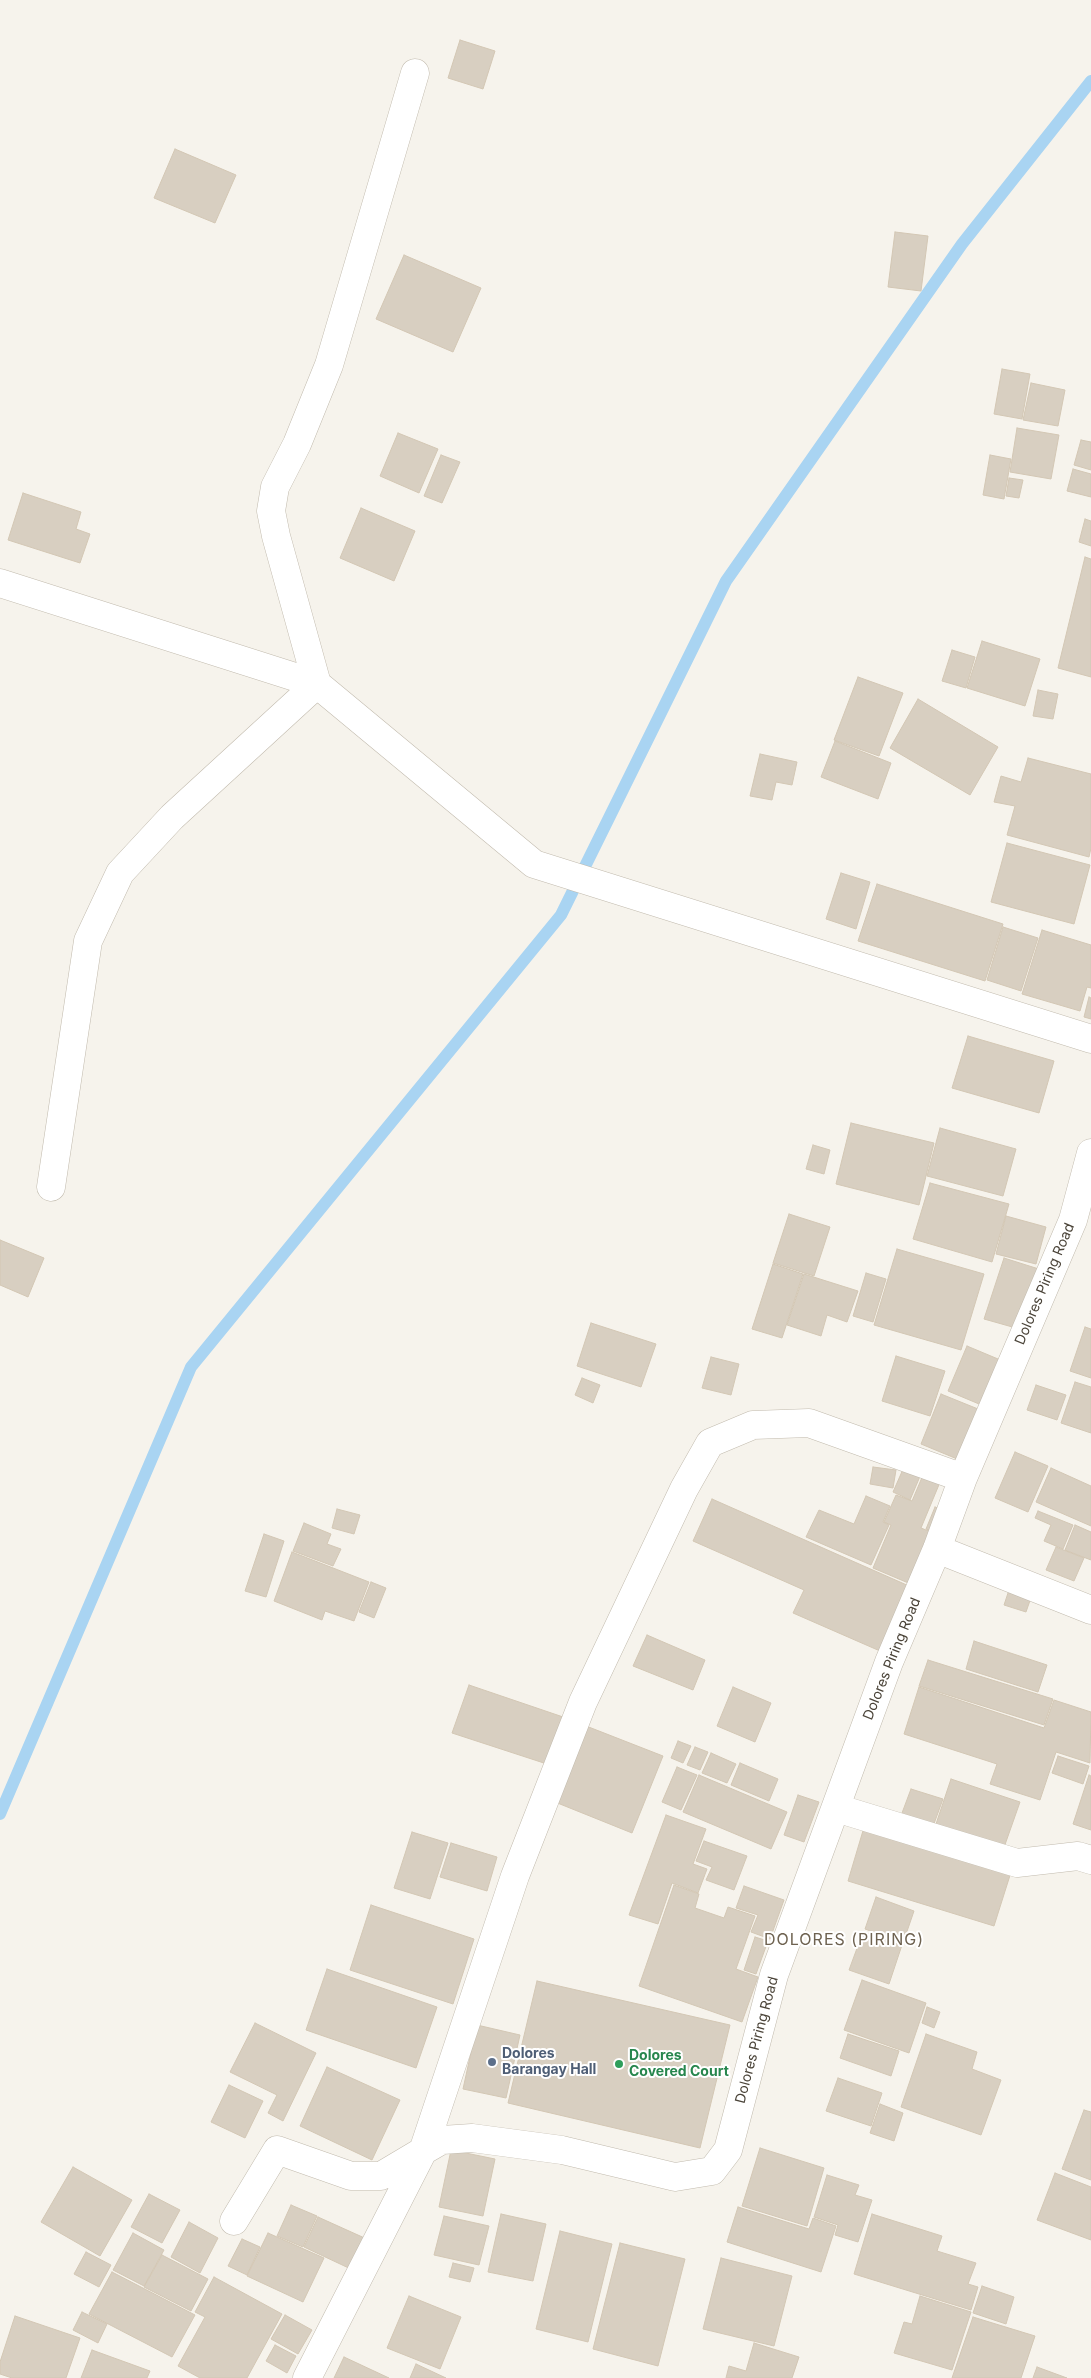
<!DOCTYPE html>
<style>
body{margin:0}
canvas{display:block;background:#f6f3ec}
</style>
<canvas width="1091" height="2378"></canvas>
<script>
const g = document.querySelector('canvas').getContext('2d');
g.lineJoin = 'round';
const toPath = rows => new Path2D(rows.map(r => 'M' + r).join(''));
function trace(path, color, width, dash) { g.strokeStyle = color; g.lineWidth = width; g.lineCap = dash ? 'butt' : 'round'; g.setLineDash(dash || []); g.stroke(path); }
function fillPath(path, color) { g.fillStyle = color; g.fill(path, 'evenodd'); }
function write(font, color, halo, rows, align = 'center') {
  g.font = font + ' Inter,sans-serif'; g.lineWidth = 4; g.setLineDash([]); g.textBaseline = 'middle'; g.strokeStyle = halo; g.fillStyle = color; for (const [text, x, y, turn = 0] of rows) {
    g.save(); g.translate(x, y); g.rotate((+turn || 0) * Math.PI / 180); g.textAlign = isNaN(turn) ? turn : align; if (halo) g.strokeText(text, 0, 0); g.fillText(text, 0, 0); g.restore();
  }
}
trace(toPath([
 [0,1814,191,1367,561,915,726,581,962,244,1091,81]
]), '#a9d4f2', 12);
const building = toPath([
 [460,40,495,51,483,89,448,78,460,40],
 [175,149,236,175,215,223,154,198,175,149],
 [895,232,928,236,921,291,888,287,895,232],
 [404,255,481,288,453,352,376,319,404,255],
 [1002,369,1030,374,1022,419,994,414,1002,369],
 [1031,383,1065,390,1058,426,1023,420,1031,383],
 [1017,428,1059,435,1051,479,1010,472,1017,428],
 [398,433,438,449,419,493,380,476,398,433],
 [1081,440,1091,442,1091,470,1074,465,1081,440],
 [441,455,460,462,442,503,424,496,441,455],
 [990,455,1011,459,1004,499,983,495,990,455],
 [1073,469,1091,474,1091,497,1067,491,1073,469],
 [1009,478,1023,480,1019,498,1006,496,1009,478],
 [23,493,81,512,76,529,90,534,80,563,8,540,23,493],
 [361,508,415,531,394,581,340,558,361,508],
 [1085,519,1091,521,1091,546,1079,542,1085,519],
 [1085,557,1091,559,1091,677,1058,668,1085,557],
 [982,641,1040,659,1025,706,967,688,982,641],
 [952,650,975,657,966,688,942,681,952,650],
 [858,677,903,693,879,756,834,740,858,677],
 [1038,690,1058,694,1053,719,1033,716,1038,690],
 [918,699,998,747,970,795,890,748,918,699],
 [835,741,891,763,878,799,821,777,835,741],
 [760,754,797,762,792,785,776,782,772,800,750,796,760,754],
 [1028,758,1091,774,1091,848,1089,857,1007,835,1015,806,994,802,1001,776,1021,782,1028,758],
 [1007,843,1090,865,1074,924,991,902,1007,843],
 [841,873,870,882,856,929,826,919,841,873],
 [877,884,1003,924,985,981,858,941,877,884],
 [1003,927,1038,938,1021,991,987,980,1003,927],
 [1042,930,1091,945,1091,988,1087,987,1080,1011,1022,994,1042,930],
 [1089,997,1091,998,1091,1019,1084,1017,1089,997],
 [968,1036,1054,1061,1039,1113,952,1088,968,1036],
 [851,1123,934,1143,919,1205,836,1184,851,1123],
 [940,1128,1016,1149,1003,1196,927,1176,940,1128],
 [813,1145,830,1150,824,1174,806,1169,813,1145],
 [930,1183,1009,1204,992,1262,913,1239,930,1183],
 [789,1214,830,1227,814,1276,773,1263,789,1214],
 [1006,1216,1046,1227,1036,1264,996,1254,1006,1216],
 [0,1240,44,1258,28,1297,0,1285,0,1240],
 [897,1249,984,1274,961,1350,874,1325,897,1249],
 [1004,1258,1042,1270,1023,1330,984,1319,1004,1258],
 [773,1264,803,1274,782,1338,752,1329,773,1264],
 [866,1273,886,1279,873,1322,853,1316,866,1273],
 [804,1274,858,1291,847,1322,827,1315,821,1336,787,1325,804,1274],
 [591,1323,656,1344,641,1387,577,1366,591,1323],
 [1085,1327,1091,1329,1091,1378,1070,1371,1085,1327],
 [967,1346,1010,1364,991,1409,948,1391,967,1346],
 [896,1356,945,1371,930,1416,882,1401,896,1356],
 [711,1357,739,1364,731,1395,702,1388,711,1357],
 [582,1378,600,1385,593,1403,575,1395,582,1378],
 [1075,1382,1091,1387,1091,1433,1061,1423,1075,1382],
 [1036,1385,1066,1395,1057,1420,1027,1410,1036,1385],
 [941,1394,983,1411,962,1461,921,1444,941,1394],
 [1015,1452,1048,1466,1028,1512,995,1498,1015,1452],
 [873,1467,896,1470,893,1488,870,1484,873,1467],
 [904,1467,921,1474,910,1500,893,1492,904,1467],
 [926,1468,943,1475,921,1528,936,1534,913,1585,873,1568,891,1525,884,1522,896,1495,912,1501,926,1468],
 [1051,1468,1091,1486,1091,1526,1036,1502,1051,1468],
 [866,1496,890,1506,883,1522,889,1525,871,1565,806,1537,819,1510,854,1524,866,1496],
 [712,1499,909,1586,880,1651,793,1613,804,1590,693,1541,712,1499],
 [935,1507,945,1511,936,1533,926,1529,935,1507],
 [337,1509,360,1515,354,1534,332,1528,337,1509],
 [1038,1511,1073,1525,1063,1549,1044,1541,1051,1525,1035,1518,1038,1511],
 [304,1523,331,1534,327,1544,341,1549,333,1566,293,1551,304,1523],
 [1075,1525,1091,1532,1091,1560,1065,1550,1075,1525],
 [264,1534,284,1541,266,1597,245,1591,264,1534],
 [1056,1547,1084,1558,1074,1581,1046,1570,1056,1547],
 [292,1552,369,1582,354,1621,325,1611,322,1620,274,1601,292,1552],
 [371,1582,386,1588,374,1618,359,1612,371,1582],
 [1011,1584,1033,1592,1026,1612,1004,1605,1011,1584],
 [647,1635,705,1660,693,1690,633,1666,647,1635],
 [974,1641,1047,1665,1038,1692,966,1669,974,1641],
 [928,1660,1053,1699,1044,1725,919,1686,928,1660],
 [469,1685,569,1719,553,1766,452,1733,469,1685],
 [733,1687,771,1703,755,1742,717,1726,733,1687],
 [919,1687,1044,1728,1054,1700,1091,1712,1090,1763,1056,1752,1040,1800,990,1784,997,1764,904,1734,919,1687],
 [581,1724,663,1756,632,1833,550,1800,581,1724],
 [678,1741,691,1746,683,1763,671,1758,678,1741],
 [695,1747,708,1752,700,1770,687,1765,695,1747],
 [711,1753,736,1764,727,1783,702,1773,711,1753],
 [1058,1756,1089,1766,1083,1784,1052,1773,1058,1756],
 [740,1763,778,1779,769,1801,731,1785,740,1763],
 [677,1767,697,1775,681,1810,662,1802,677,1767],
 [699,1775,787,1812,771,1849,683,1812,699,1775],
 [1089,1775,1091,1776,1091,1830,1073,1824,1089,1775],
 [951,1779,1020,1802,1001,1856,933,1833,951,1779],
 [911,1789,943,1799,931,1832,899,1821,911,1789],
 [798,1795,819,1802,804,1842,784,1835,798,1795],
 [666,1815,706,1829,693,1864,707,1869,698,1893,672,1883,658,1924,629,1915,666,1815],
 [865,1824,1012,1869,994,1926,848,1881,865,1824],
 [412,1832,448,1843,430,1899,394,1888,412,1832],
 [704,1841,747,1856,734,1890,706,1880,712,1867,696,1861,704,1841],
 [451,1843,497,1857,487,1891,440,1877,451,1843],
 [674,1885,699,1894,695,1908,724,1918,728,1907,755,1916,736,1969,758,1977,742,2022,639,1986,674,1885],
 [744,1886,784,1900,770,1939,751,1932,758,1915,736,1908,744,1886],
 [876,1897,914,1911,903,1943,865,1929,876,1897],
 [371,1905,474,1939,453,2004,350,1970,371,1905],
 [863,1932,902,1945,889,1984,849,1970,863,1932],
 [755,1937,768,1941,756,1974,744,1970,755,1937],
 [327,1969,437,2007,416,2068,306,2030,327,1969],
 [862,1980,926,2003,909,2053,844,2030,862,1980],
 [537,1981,730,2025,700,2148,508,2103,537,1981],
 [927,2007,940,2012,934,2028,922,2023,927,2007],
 [255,2023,316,2053,283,2121,268,2113,277,2095,230,2072,255,2023],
 [477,2025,520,2035,506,2098,463,2089,477,2025],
 [848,2034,899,2051,891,2076,840,2058,848,2034],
 [926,2034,977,2052,972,2069,1001,2080,981,2135,901,2107,926,2034],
 [327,2067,400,2100,372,2160,300,2126,327,2067],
 [838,2078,882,2093,871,2126,826,2111,838,2078],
 [229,2085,263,2101,245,2138,211,2122,229,2085],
 [880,2104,903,2113,894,2141,870,2133,880,2104],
 [1084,2110,1091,2112,1091,2180,1062,2169,1084,2110],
 [760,2148,824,2168,807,2226,742,2206,760,2148],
 [451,2150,495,2159,483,2216,439,2207,451,2150],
 [73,2167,132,2200,100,2256,41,2222,73,2167],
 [1055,2173,1091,2187,1091,2240,1037,2220,1055,2173],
 [827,2175,859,2185,855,2195,872,2200,858,2242,835,2235,838,2225,814,2217,827,2175],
 [149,2194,180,2210,162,2243,131,2227,149,2194],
 [291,2205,317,2216,303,2247,277,2236,291,2205],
 [738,2207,809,2229,813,2218,836,2226,821,2272,727,2242,738,2207],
 [501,2214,546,2224,533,2281,488,2272,501,2214],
 [872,2214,942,2236,937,2251,976,2263,968,2284,978,2287,971,2310,854,2274,872,2214],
 [444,2216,489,2226,479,2265,434,2255,444,2216],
 [318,2217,369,2240,355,2271,304,2247,318,2217],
 [189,2222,218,2238,200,2273,171,2257,189,2222],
 [560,2231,612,2244,588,2342,536,2329,560,2231],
 [133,2233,164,2250,144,2286,113,2270,133,2233],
 [268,2233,324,2258,303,2302,247,2276,268,2233],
 [242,2239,260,2247,247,2275,228,2266,242,2239],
 [620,2243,685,2259,658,2366,593,2349,620,2243],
 [86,2252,111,2265,99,2287,74,2274,86,2252],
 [162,2255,208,2279,191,2311,144,2287,162,2255],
 [721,2258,792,2276,774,2346,703,2329,721,2258],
 [453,2263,474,2268,470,2282,449,2277,453,2263],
 [112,2272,195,2315,172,2357,89,2314,112,2272],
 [214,2277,282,2314,247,2378,200,2378,178,2366,205,2317,195,2312,214,2277],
 [982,2286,1014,2297,1006,2324,973,2313,982,2286],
 [409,2296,461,2317,440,2369,387,2348,409,2296],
 [920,2296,971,2312,952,2370,894,2353,904,2322,912,2324,920,2296],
 [82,2312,107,2324,98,2343,73,2330,82,2312],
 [285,2315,312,2330,298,2354,271,2339,285,2315],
 [15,2316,80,2338,66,2378,12,2378,0,2374,0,2362,15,2316],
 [973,2317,1035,2336,1021,2378,952,2378,973,2317],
 [754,2343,799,2357,792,2378,726,2378,729,2366,746,2371,754,2343],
 [275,2345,296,2356,287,2373,266,2361,275,2345],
 [92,2350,150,2371,147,2378,81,2378,92,2350],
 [344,2357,389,2378,334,2378,344,2357],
 [416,2364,446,2378,410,2378,416,2364],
 [1037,2367,1067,2378,1033,2378,1037,2367]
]);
fillPath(building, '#d8cfc1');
trace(building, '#d3c7b4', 1);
const street = toPath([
 [0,583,317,684,534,864,1091,1039],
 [51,1187,88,941,120,873,172,817,317,684,276,536,271,511,275,487,297,444,329,365,415,73],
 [937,1549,1091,1610],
 [836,1808,1017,1863,1078,1856,1091,1860],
 [234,2221,277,2150,351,2176,381,2176,423,2151,515,1876,583,1702,684,1489,710,1443,753,1425,809,1423,963,1478],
 [307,2378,423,2151,442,2140,472,2138,562,2150,675,2177,712,2171,728,2150,774,1975,889,1662,937,1549,963,1478,1073,1220,1091,1153]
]);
trace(street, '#c2bbae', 29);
trace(street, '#fff', 28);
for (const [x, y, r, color] of [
 [492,2062,5,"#5c6f8a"],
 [619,2064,5,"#2e9e5b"]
]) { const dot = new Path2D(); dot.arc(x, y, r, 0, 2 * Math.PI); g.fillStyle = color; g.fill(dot); trace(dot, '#fff', 2); }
write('14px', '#4b4439', '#fff', [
 ["Dolores Piring Road",1045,1284,-67],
 ["Dolores Piring Road",892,1659,-68],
 ["Dolores Piring Road",757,2040,-75]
]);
write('bold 14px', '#4e5e75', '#fff', [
 ["Dolores",502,2054],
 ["Barangay Hall",502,2070]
], 'left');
write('bold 14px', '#27864d', '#fff', [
 ["Dolores",629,2056],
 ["Covered Court",629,2072]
], 'left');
g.letterSpacing = '1px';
write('16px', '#6e6250', '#fff', [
 ["DOLORES (PIRING)",844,1940]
]);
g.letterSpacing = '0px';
</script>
